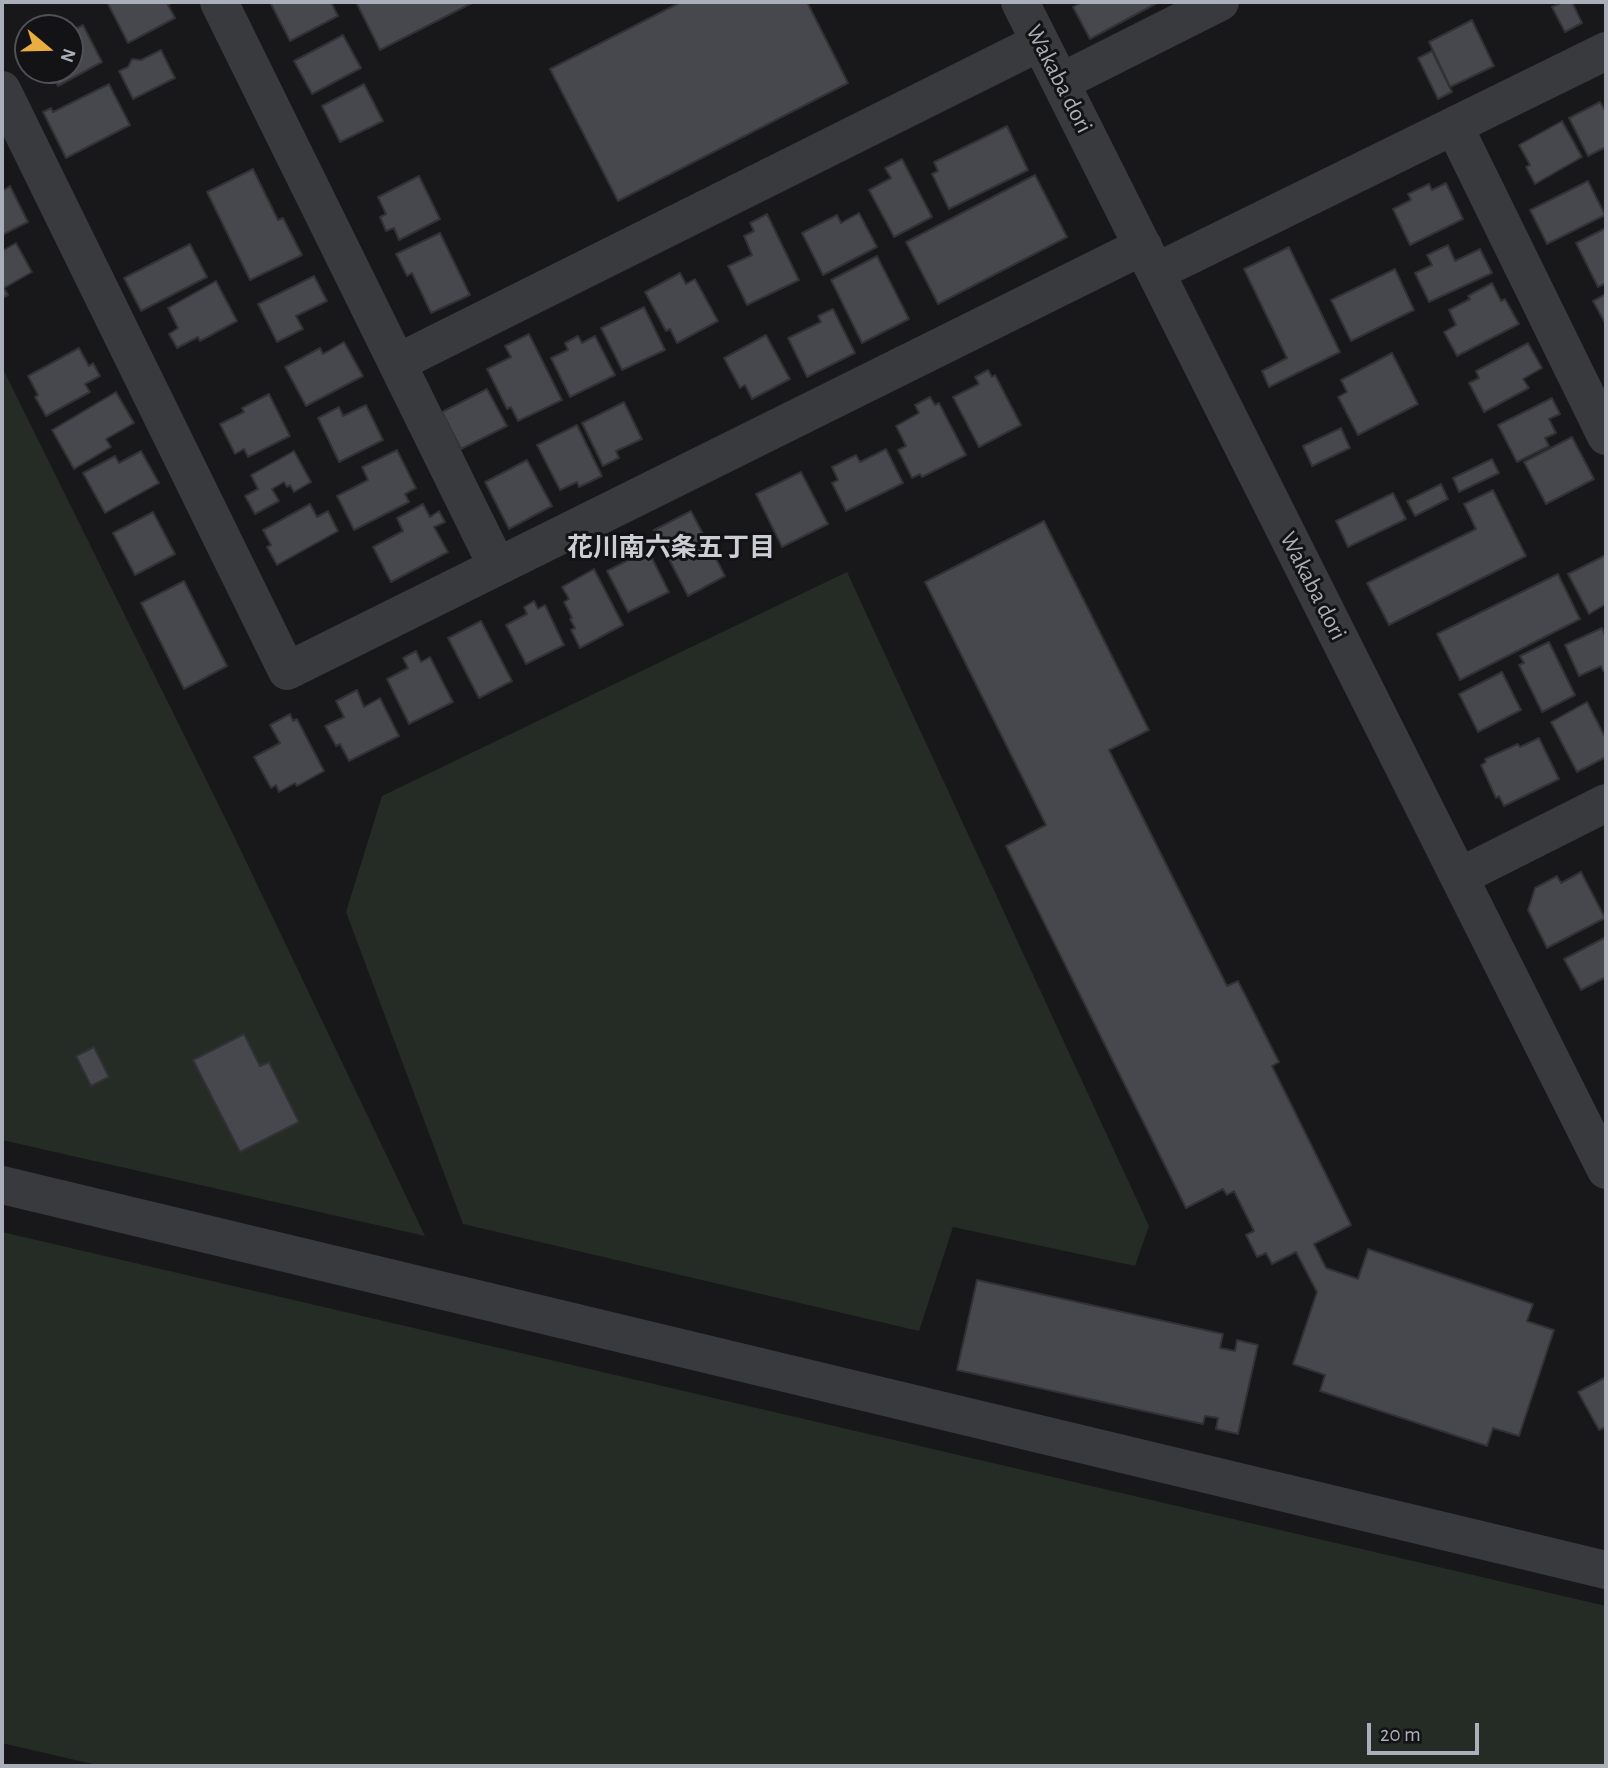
<!DOCTYPE html>
<meta charset="utf-8">
<style>
body{margin:0}
#map{position:relative;width:1608px;height:1768px;overflow:hidden;background:#18181a;font-family:"Alegreya Sans",sans-serif}
canvas{display:block}
.frame{position:absolute;inset:0;border:4px solid #abafb9;pointer-events:none}
.north{position:absolute;left:14px;top:14px;width:70px;height:70px;box-sizing:border-box;background:#131315;border:2px solid #505157;border-radius:50%;rotate:109deg;font-size:19px;font-weight:700;line-height:28px;text-align:center;color:#abafb9}
.north::after{content:'';display:block;margin:auto;width:24px;height:32px;background:#e8ae42;clip-path:polygon(50% 0,100% 100%,50% 72%,0 100%)}
.scale{position:absolute;left:1367px;top:1723px;width:112px;height:32px;box-sizing:border-box;border:4px solid #abafb9;border-top:0;padding-left:9px;font-size:21px;line-height:24px;white-space:nowrap;color:#abafb9;-webkit-text-stroke:5px #131315;paint-order:stroke}
</style>
<div id="map">
<canvas width="1608" height="1768"></canvas>
<div class="frame"></div>
<div class="north">N</div>
<div class="scale">20 m</div>
</div>
<script>
const g = document.querySelector('canvas').getContext('2d');
g.lineJoin = 'round';
function fillPath(path, color) { g.fillStyle = color; g.fill(path, 'evenodd'); }
const toPath = rows => new Path2D(rows.map(r => 'M' + r).join(''));
function trace(path, color, width, dash) { g.strokeStyle = color; g.lineWidth = width; g.lineCap = dash ? 'butt' : 'round'; g.setLineDash(dash || []); g.stroke(path); }
function write(font, color, halo, rows, align = 'center') {
  g.font = font + ' "Alegreya Sans","Noto Sans JP",sans-serif'; g.lineWidth = 6; g.setLineDash([]); g.textBaseline = 'middle'; g.strokeStyle = halo; g.fillStyle = color; for (const [text, x, y, turn = 0] of rows) {
    g.save(); g.translate(x, y); g.rotate((+turn || 0) * Math.PI / 180); g.textAlign = isNaN(turn) ? turn : align; if (halo) g.strokeText(text, 0, 0); g.fillText(text, 0, 0); g.restore();
  }
}
fillPath(toPath([
 [2,367,233,834,425,1236,2,1140],
 [847,572,1149,1226,1135,1266,953,1227,919,1331,463,1224,346,912,382,796],
 [2,1232,1606,1606,1606,1766,101,1766,2,1743]
]), '#242c25');
const building = toPath([
 [107,2,173,2,168,5,175,18,128,43,107,2],
 [270,2,331,2,338,16,290,41,270,2],
 [356,2,474,2,380,50,356,2],
 [681,2,807,2,848,83,618,201,550,69,681,2],
 [1082,2,1159,2,1090,39,1073,7,1082,2],
 [1563,2,1572,2,1582,23,1565,32,1552,7,1563,2],
 [1472,20,1494,66,1450,87,1429,42,1472,20],
 [83,25,102,62,58,86,49,70,70,70,70,32,83,25],
 [343,35,361,68,312,94,294,61,343,35],
 [161,50,175,78,133,99,119,71,128,67,132,59,141,60,161,50],
 [1432,51,1452,92,1438,99,1418,58,1432,51],
 [109,84,130,125,66,158,43,112,51,108,53,112,109,84],
 [364,84,383,121,340,142,322,106,364,84],
 [1600,102,1604,109,1606,108,1606,147,1588,156,1569,118,1600,102],
 [1562,121,1582,157,1535,184,1526,167,1530,165,1519,145,1562,121],
 [1007,126,1028,170,949,209,932,174,938,171,934,162,1007,126],
 [902,159,932,217,894,237,869,190,891,178,885,168,902,159],
 [253,169,278,220,283,218,302,255,250,280,207,192,253,169],
 [1035,175,1067,237,938,304,906,242,1035,175],
 [419,176,440,219,399,240,394,228,386,231,380,217,386,214,378,197,419,176],
 [1588,181,1605,215,1547,244,1530,210,1588,181],
 [1446,183,1463,219,1410,245,1393,209,1411,200,1408,194,1429,184,1432,190,1446,183],
 [10,186,28,222,2,235,2,191,10,186],
 [859,213,877,247,823,275,802,233,837,215,841,223,859,213],
 [767,214,799,280,747,305,728,266,752,255,744,236,754,231,750,223,767,214],
 [1606,228,1606,283,1598,287,1576,243,1606,228],
 [440,233,470,295,431,313,412,273,407,276,396,254,440,233],
 [16,243,32,272,4,288,8,295,2,298,2,251,16,243],
 [190,244,207,277,141,311,124,278,190,244],
 [1448,245,1455,261,1480,249,1492,273,1429,302,1415,273,1432,265,1427,255,1448,245],
 [1289,247,1340,352,1269,387,1262,371,1287,358,1244,269,1289,247],
 [877,256,909,319,862,343,831,280,877,256],
 [1395,269,1414,310,1351,341,1331,300,1395,269],
 [680,273,686,284,695,279,718,321,677,343,670,329,666,331,645,292,680,273],
 [314,276,327,301,296,316,303,329,277,342,258,304,314,276],
 [216,281,237,321,200,341,198,337,177,348,169,334,178,328,168,308,216,281],
 [1492,283,1501,301,1505,299,1519,324,1457,356,1444,332,1456,325,1449,310,1470,299,1468,296,1492,283],
 [1606,294,1606,325,1593,301,1606,294],
 [644,307,665,350,622,370,601,328,644,307],
 [833,309,855,353,807,377,788,338,821,322,818,316,833,309],
 [529,334,562,400,518,421,511,407,507,409,487,369,511,357,505,346,529,334],
 [766,335,790,379,752,399,745,385,740,388,724,358,766,335],
 [578,336,582,343,595,336,615,375,570,397,551,358,568,350,565,343,578,336],
 [344,342,363,376,306,406,285,367,320,348,323,354,344,342],
 [1528,343,1542,368,1523,379,1529,388,1484,412,1469,383,1479,378,1476,371,1528,343],
 [79,348,89,366,93,363,100,376,85,384,90,392,46,416,35,397,38,395,28,376,79,348],
 [1392,353,1418,404,1358,435,1338,397,1347,392,1341,380,1392,353],
 [988,370,992,377,995,375,1021,425,979,447,953,397,979,384,975,377,988,370],
 [487,389,507,426,461,449,442,412,487,389],
 [116,392,134,423,106,439,111,447,74,469,52,430,116,392],
 [269,394,290,436,248,457,244,449,235,454,220,424,244,412,242,408,269,394],
 [930,397,935,405,939,403,966,455,922,477,920,474,912,478,898,450,906,446,896,426,919,413,915,405,930,397],
 [1552,398,1560,414,1549,419,1556,433,1545,438,1549,446,1517,462,1498,425,1552,398],
 [624,402,642,439,616,451,619,458,603,466,582,423,624,402],
 [366,405,383,440,339,462,318,418,339,407,343,416,366,405],
 [577,425,602,476,579,487,577,482,560,490,537,445,577,425],
 [1341,428,1350,448,1312,466,1303,446,1341,428],
 [1572,437,1594,479,1546,504,1524,462,1572,437],
 [886,449,903,483,846,511,832,483,838,480,832,467,856,455,860,462,886,449],
 [397,450,416,488,405,494,409,502,354,530,337,496,368,480,362,467,397,450],
 [141,451,159,483,105,513,83,473,115,456,119,463,141,451],
 [294,451,311,482,294,492,290,485,287,487,284,482,272,489,279,501,255,514,245,496,258,489,251,475,294,451],
 [1492,459,1499,473,1459,492,1453,478,1492,459],
 [527,460,552,506,509,529,485,482,527,460],
 [801,472,828,524,782,547,756,494,801,472],
 [1441,484,1448,499,1415,516,1407,501,1441,484],
 [1493,490,1526,556,1389,625,1367,583,1476,529,1464,504,1493,490],
 [1393,493,1406,519,1348,547,1336,521,1393,493],
 [310,504,317,517,328,511,338,531,277,565,267,547,271,545,263,530,310,504],
 [423,504,430,517,439,511,445,522,434,527,448,552,391,582,373,547,403,531,397,518,423,504],
 [691,511,725,576,688,596,654,530,691,511],
 [153,512,175,554,135,575,113,533,153,512],
 [1044,521,1149,730,1109,750,1227,986,1238,981,1279,1062,1272,1066,1351,1225,1314,1244,1326,1268,1358,1279,1368,1249,1533,1304,1527,1321,1554,1330,1519,1436,1493,1428,1487,1446,1320,1391,1325,1375,1293,1364,1317,1292,1296,1252,1272,1264,1266,1253,1257,1257,1246,1235,1254,1231,1234,1191,1227,1195,1223,1189,1186,1208,1006,846,1046,825,925,582,1044,521],
 [648,550,669,592,628,612,607,571,648,550],
 [1606,555,1606,604,1589,614,1568,574,1606,555],
 [594,569,623,625,580,648,571,630,575,628,570,619,572,618,564,602,569,599,562,587,594,569],
 [1558,574,1580,619,1460,680,1437,634,1558,574],
 [184,581,227,666,184,689,141,603,184,581],
 [534,601,538,609,545,605,564,645,526,664,506,625,527,614,524,607,534,601],
 [481,621,512,681,479,698,448,638,481,621],
 [1602,628,1606,638,1606,669,1603,671,1601,666,1579,676,1565,645,1602,628],
 [1549,642,1575,695,1542,712,1519,665,1524,663,1520,656,1549,642],
 [416,651,421,662,430,657,453,702,409,724,387,679,408,668,403,658,416,651],
 [1502,672,1521,710,1478,732,1459,694,1502,672],
 [357,690,364,707,380,698,399,736,349,761,340,744,336,746,325,726,344,717,336,701,357,690],
 [1587,702,1606,739,1606,757,1577,772,1551,722,1587,702],
 [290,714,293,721,297,719,324,771,297,786,295,783,279,792,276,785,271,788,254,757,280,743,270,725,290,714],
 [1539,738,1559,779,1504,806,1499,796,1496,798,1481,765,1486,762,1485,759,1518,744,1520,747,1539,738],
 [1581,872,1605,918,1547,948,1528,910,1535,888,1557,876,1561,883,1581,872],
 [1606,937,1606,983,1604,978,1581,990,1564,959,1606,937],
 [244,1034,260,1066,269,1062,299,1122,240,1152,193,1060,244,1034],
 [94,1047,109,1077,91,1086,76,1056,94,1047],
 [977,1280,1223,1334,1220,1348,1235,1351,1237,1340,1258,1345,1238,1434,1216,1429,1218,1418,1205,1416,1203,1424,957,1370,977,1280],
 [1606,1377,1606,1427,1599,1430,1578,1392,1606,1377]
]);
fillPath(building, '#47484d');
trace(building, '#323236', 2);
trace(toPath([
 [219,2,497,566],
 [1020,2,1606,1170],
 [1061,82,1220,2],
 [2,90,287,671,1143,246],
 [1454,126,1606,436],
 [1156,272,1606,51],
 [397,363,1040,42],
 [1459,877,1606,803],
 [2,1185,1606,1570]
]), '#393a3e', 38);
write('24px', '#abafb9', '#131315', [
 ["Wakaba dori",1059,79,63],
 ["Wakaba dori",1313,586,63]
]);
write('bold 26px', '#cbced5', '#131315', [
 ["花川南六条五丁目",671,548]
]);
</script>
